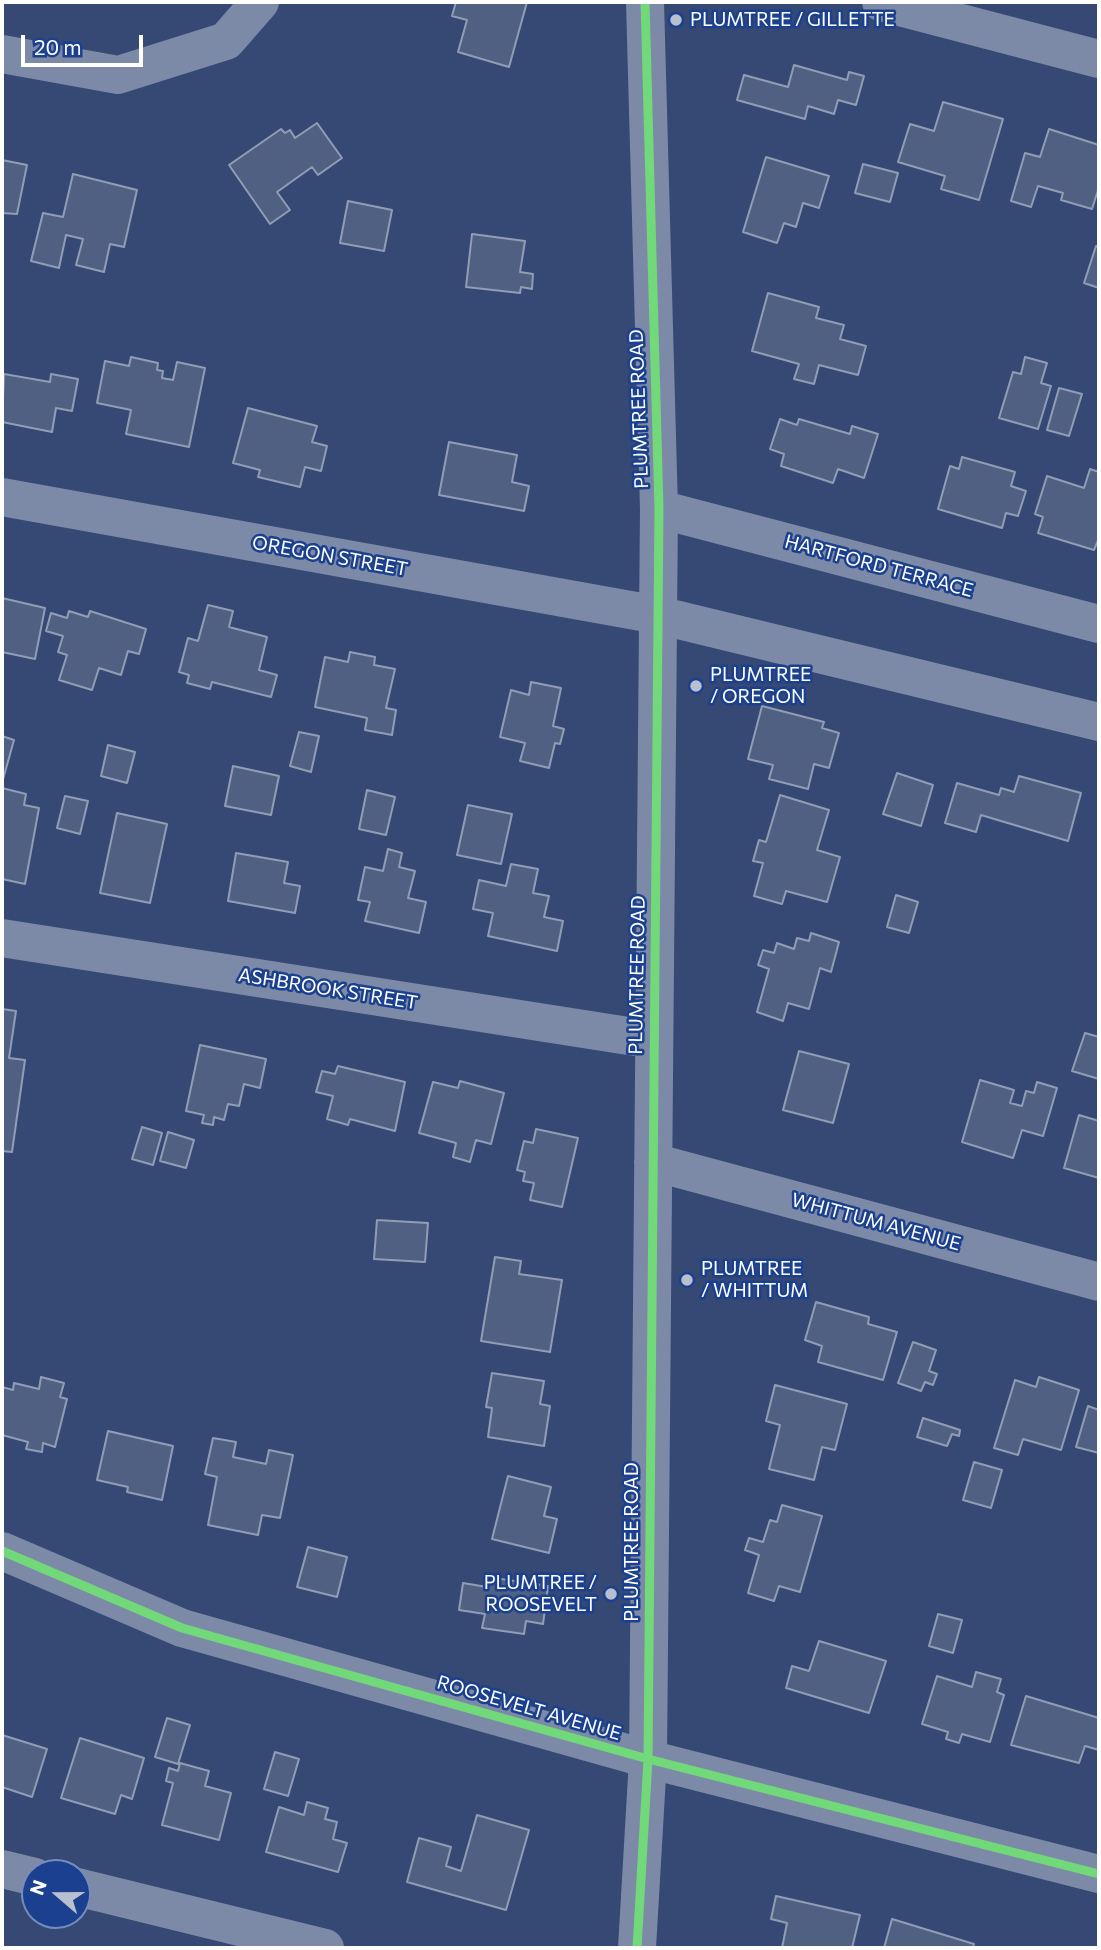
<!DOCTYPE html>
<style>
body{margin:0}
#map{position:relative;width:1101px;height:1950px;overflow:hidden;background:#354974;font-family:Commissioner,sans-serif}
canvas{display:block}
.frame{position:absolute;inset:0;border:4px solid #fff;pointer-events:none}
.north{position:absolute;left:21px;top:1859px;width:70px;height:70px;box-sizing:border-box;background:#1a408f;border:2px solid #768cbc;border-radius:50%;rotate:290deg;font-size:19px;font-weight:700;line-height:28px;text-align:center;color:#fff}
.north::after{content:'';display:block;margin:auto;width:24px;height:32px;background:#b8bfce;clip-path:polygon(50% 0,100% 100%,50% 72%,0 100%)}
.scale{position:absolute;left:21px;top:35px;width:122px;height:32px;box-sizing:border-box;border:4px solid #fff;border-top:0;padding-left:9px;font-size:21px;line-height:24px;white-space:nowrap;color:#fff;-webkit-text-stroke:5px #1a408f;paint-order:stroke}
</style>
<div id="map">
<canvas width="1101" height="1950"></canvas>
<div class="frame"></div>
<div class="north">N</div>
<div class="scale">20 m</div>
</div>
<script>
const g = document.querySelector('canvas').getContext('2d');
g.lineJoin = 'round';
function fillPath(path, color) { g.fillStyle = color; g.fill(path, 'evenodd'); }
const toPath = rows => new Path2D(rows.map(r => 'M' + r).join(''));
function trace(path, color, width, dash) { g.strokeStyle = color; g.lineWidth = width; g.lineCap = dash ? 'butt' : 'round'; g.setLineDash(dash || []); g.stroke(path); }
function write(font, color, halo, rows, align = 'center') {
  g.font = font + ' Commissioner,sans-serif'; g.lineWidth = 5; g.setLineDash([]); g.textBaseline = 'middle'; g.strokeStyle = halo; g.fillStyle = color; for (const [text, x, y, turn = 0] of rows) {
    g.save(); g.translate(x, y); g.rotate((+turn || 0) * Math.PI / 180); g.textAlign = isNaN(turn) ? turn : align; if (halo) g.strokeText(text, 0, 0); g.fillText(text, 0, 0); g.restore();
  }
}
const building = toPath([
 [456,2,527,2,509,67,458,52,467,20,452,16,456,2],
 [794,65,847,80,849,72,864,76,856,105,838,100,834,114,808,106,805,119,737,100,744,75,788,87,794,65],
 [943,102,1003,119,979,200,941,189,945,176,898,162,910,124,934,131,943,102],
 [317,123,342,158,318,175,312,167,277,192,290,210,270,224,229,165,281,129,285,133,290,130,295,138,317,123],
 [1049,129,1099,145,1099,187,1092,209,1061,200,1063,193,1038,186,1031,207,1011,201,1025,153,1040,157,1049,129],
 [766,157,829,176,819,208,803,203,796,227,784,223,777,243,743,232,766,157],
 [2,160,27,165,17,214,2,213,2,160],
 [863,164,898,173,890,202,855,193,863,164],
 [73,174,137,190,124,247,110,244,104,272,76,265,83,239,66,235,59,268,31,261,43,213,63,217,73,174],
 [348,201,392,210,384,251,340,243,348,201],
 [472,234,525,241,520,272,533,274,532,289,521,287,520,293,466,287,472,234],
 [1096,246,1099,247,1099,288,1084,283,1096,246],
 [768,293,819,307,816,318,844,325,840,339,866,346,858,375,819,365,814,384,794,379,799,364,752,351,768,293],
 [131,357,158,363,157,370,163,371,162,378,173,380,177,362,205,368,189,447,126,434,131,410,97,403,105,361,129,366,131,357],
 [1025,357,1047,363,1041,383,1051,386,1038,429,999,418,1013,372,1021,374,1025,357],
 [4,374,50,382,51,374,78,379,72,411,56,408,52,432,2,422,4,374],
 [1059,388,1082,394,1069,436,1047,430,1059,388],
 [248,408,317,426,312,442,327,446,321,471,305,467,300,487,258,477,260,470,233,463,248,408],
 [780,419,797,425,799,419,850,434,852,426,878,434,864,478,838,469,833,483,781,466,784,454,770,449,780,419],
 [449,442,517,455,512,482,529,486,524,511,439,495,449,442],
 [962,457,1015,472,1011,486,1026,491,1018,516,1006,513,1002,528,938,509,950,466,959,469,962,457],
 [1090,469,1099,472,1099,538,1094,550,1038,533,1043,517,1035,514,1047,476,1084,488,1090,469],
 [2,598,45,608,35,659,2,652,2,598],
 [208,605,233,611,229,627,267,637,259,670,277,675,271,697,212,682,210,689,187,683,189,675,179,672,188,638,198,641,208,605],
 [69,611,88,617,90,611,146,629,139,654,128,651,121,675,99,668,92,690,59,680,67,655,58,652,63,636,46,631,51,613,67,618,69,611],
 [350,652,375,657,374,665,395,669,386,708,396,710,392,735,365,730,367,718,315,707,325,657,348,662,350,652],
 [531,682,561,688,553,726,564,729,560,744,555,743,549,768,520,761,525,743,500,737,511,690,529,695,531,682],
 [762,706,824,722,822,728,839,733,829,768,814,764,808,789,769,779,773,765,748,759,762,706],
 [299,732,319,736,311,772,290,766,299,732],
 [2,736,14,740,2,783,2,736],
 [108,745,135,752,127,783,101,776,108,745],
 [233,766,279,776,271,815,225,806,233,766],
 [897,773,933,785,921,826,883,814,897,773],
 [1019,776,1081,793,1068,841,981,815,976,832,945,823,957,783,999,795,1001,788,1014,792,1019,776],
 [2,788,26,794,24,805,39,808,25,884,2,879,2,788],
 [367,790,395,797,386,835,359,829,367,790],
 [780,795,829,810,817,850,840,857,827,902,786,891,782,904,754,896,763,863,753,861,759,840,766,842,780,795],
 [65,796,88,801,80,834,57,828,65,796],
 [468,805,512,814,501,864,457,855,468,805],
 [117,813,167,824,150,903,100,893,117,813],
 [388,849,402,853,399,867,415,871,408,898,426,902,419,933,365,921,370,902,358,900,365,867,383,871,388,849],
 [236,853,288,862,284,883,300,886,295,913,228,901,236,853],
 [511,864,538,869,533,893,549,896,544,917,563,921,557,951,488,936,493,913,473,909,479,880,506,886,511,864],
 [896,895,918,902,909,933,887,927,896,895],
 [811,933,839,942,831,972,820,968,809,1009,788,1003,783,1021,757,1012,769,969,758,965,763,950,774,953,777,943,794,949,797,938,809,941,811,933],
 [2,1009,16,1011,9,1058,25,1060,12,1152,2,1151,2,1009],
 [1085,1033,1099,1037,1099,1079,1072,1071,1085,1033],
 [200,1045,266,1059,260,1088,244,1084,239,1106,228,1104,224,1120,214,1117,213,1125,202,1123,204,1115,186,1111,200,1045],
 [799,1051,849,1064,833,1123,783,1110,799,1051],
 [338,1066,405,1082,395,1131,350,1119,348,1125,327,1119,333,1096,316,1092,322,1071,335,1074,338,1066],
 [980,1080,1014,1090,1010,1103,1022,1106,1026,1091,1034,1093,1037,1082,1057,1088,1043,1136,1022,1130,1013,1158,962,1142,980,1080],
 [460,1081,504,1093,491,1144,476,1140,470,1162,453,1157,456,1143,419,1133,433,1082,458,1088,460,1081],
 [1079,1115,1099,1121,1099,1178,1064,1168,1079,1115],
 [142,1127,162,1133,153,1165,132,1159,142,1127],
 [536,1129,578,1138,562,1207,530,1200,534,1183,523,1181,525,1172,517,1170,524,1141,533,1143,536,1129],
 [168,1132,194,1140,186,1168,160,1161,168,1132],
 [377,1220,428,1223,425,1262,374,1259,377,1220],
 [495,1257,521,1261,519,1274,562,1280,550,1352,481,1341,495,1257],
 [816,1302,869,1317,868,1324,897,1332,883,1380,818,1362,822,1346,805,1340,816,1302],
 [913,1342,936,1350,929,1371,937,1374,933,1385,925,1382,921,1391,898,1383,913,1342],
 [492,1373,544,1381,540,1404,550,1406,544,1446,488,1437,492,1408,486,1407,492,1373],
 [41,1377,64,1383,60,1397,67,1399,55,1447,43,1443,42,1452,26,1449,28,1442,2,1435,2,1387,13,1390,14,1383,39,1389,41,1377],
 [1039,1377,1079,1390,1061,1450,1023,1439,1018,1455,994,1448,1015,1380,1036,1387,1039,1377],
 [775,1385,847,1404,835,1450,822,1447,814,1480,769,1469,780,1425,766,1421,775,1385],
 [1088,1406,1099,1410,1099,1453,1076,1447,1088,1406],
 [923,1418,960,1430,959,1436,952,1434,947,1446,917,1437,923,1418],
 [108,1431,173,1446,162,1500,127,1492,128,1487,97,1480,108,1431],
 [213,1438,236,1442,233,1457,266,1464,269,1450,293,1455,280,1518,262,1515,258,1535,208,1525,217,1477,205,1474,213,1438],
 [974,1462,1002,1470,991,1508,963,1500,974,1462],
 [508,1476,551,1487,544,1516,557,1519,549,1553,492,1539,508,1476],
 [782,1505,822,1516,800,1592,779,1586,774,1601,748,1593,759,1555,745,1550,749,1538,763,1542,770,1520,777,1522,782,1505],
 [308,1547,347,1557,337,1597,297,1587,308,1547],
 [488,1577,548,1586,543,1624,526,1621,524,1634,482,1628,485,1614,459,1610,463,1583,487,1587,488,1577],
 [938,1614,962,1620,953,1653,929,1646,938,1614],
 [819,1641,886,1661,869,1713,786,1688,792,1666,809,1671,819,1641],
 [976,1672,1001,1679,997,1692,1004,1695,990,1742,962,1734,959,1743,946,1739,948,1732,922,1724,937,1676,972,1687,976,1672],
 [1026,1696,1099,1718,1099,1750,1085,1746,1079,1763,1011,1745,1026,1696],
 [167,1718,190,1725,178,1764,155,1757,167,1718],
 [2,1735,47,1749,32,1797,2,1787,2,1735],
 [80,1738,144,1758,132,1799,121,1795,115,1814,61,1798,80,1738],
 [275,1752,299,1759,288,1796,264,1789,275,1752],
 [180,1763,209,1771,205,1786,231,1793,219,1840,162,1825,173,1783,166,1781,169,1768,178,1771,180,1763],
 [307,1802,328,1808,325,1819,337,1822,333,1839,347,1843,338,1872,266,1852,279,1807,304,1815,307,1802],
 [477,1815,529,1830,506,1910,407,1882,419,1838,451,1847,446,1866,461,1871,477,1815],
 [776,1896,860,1915,852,1948,782,1948,787,1923,771,1919,776,1896],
 [892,1919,974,1944,973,1948,884,1948,892,1919]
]);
fillPath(building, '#4f6082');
trace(building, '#919db5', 2);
trace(toPath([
 [881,2,1099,59],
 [2,54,118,75,226,41,260,2],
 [2,497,658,615,1099,722],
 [659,509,1099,624],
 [2,938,654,1040],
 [653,1162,1099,1282],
 [2,1551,182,1628,648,1759,1099,1874],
 [2,1869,35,1877],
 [77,1887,325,1948],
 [637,1948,648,1759,659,509,645,2]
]), '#7c8aa7', 38);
trace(toPath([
 [2,1551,182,1628,648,1759,1099,1874],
 [637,1948,648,1759,659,509,645,2]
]), '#71d979', 9);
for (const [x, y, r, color] of [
 [676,20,7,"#b8bfce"],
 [696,686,7,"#b8bfce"],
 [687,1280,7,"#b8bfce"],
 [611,1594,7,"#b8bfce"]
]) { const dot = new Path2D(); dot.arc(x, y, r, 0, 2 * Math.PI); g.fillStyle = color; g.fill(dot); trace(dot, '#1a408f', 2.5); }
write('19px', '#fff', '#1a408f', [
 ["PLUMTREE / GILLETTE",690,20],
 ["PLUMTREE",710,675],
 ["/ OREGON",710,697],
 ["PLUMTREE",701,1269],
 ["/ WHITTUM",701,1291],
 ["PLUMTREE /",597,1583,"right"],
 ["ROOSEVELT",597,1605,"right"]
], 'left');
write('19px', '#fff', '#1a408f', [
 ["PLUMTREE ROAD",639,409,-92],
 ["OREGON STREET",330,556,10],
 ["HARTFORD TERRACE",879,566,15],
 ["PLUMTREE ROAD",637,975,-89],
 ["ASHBROOK STREET",328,989,9],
 ["WHITTUM AVENUE",876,1222,15],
 ["PLUMTREE ROAD",632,1542,-90],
 ["ROOSEVELT AVENUE",529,1708,16]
]);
</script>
